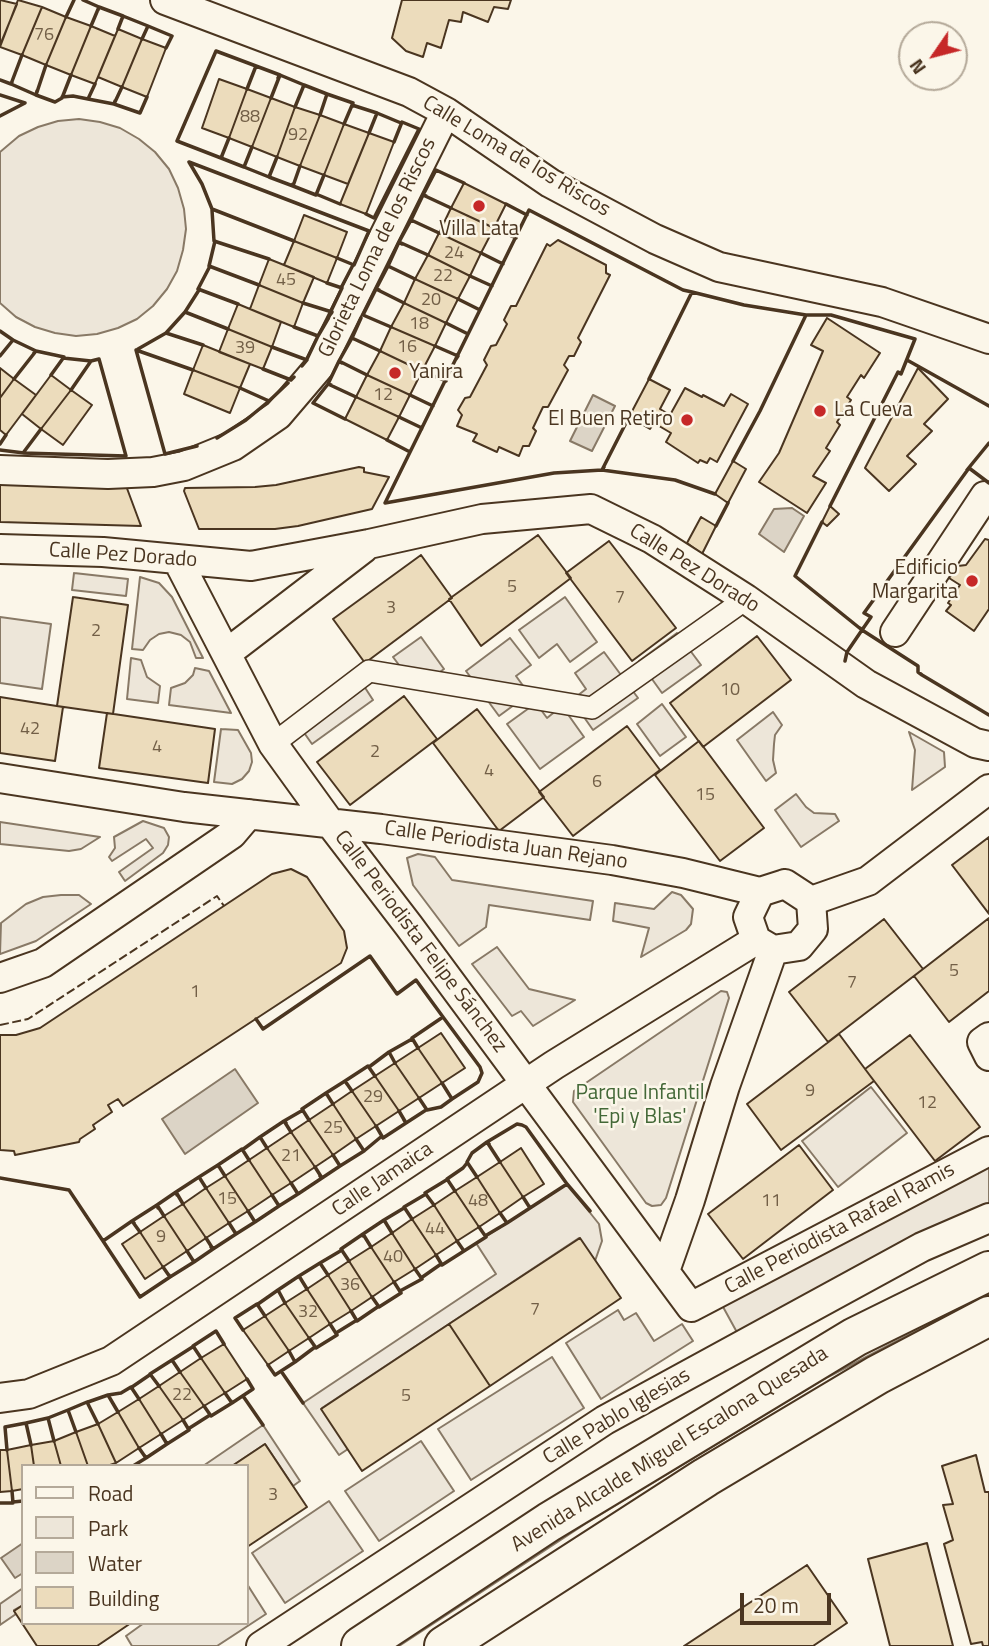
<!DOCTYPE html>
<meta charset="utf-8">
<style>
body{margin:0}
#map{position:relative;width:989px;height:1646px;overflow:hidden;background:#fbf6e9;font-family:"Titillium Web",sans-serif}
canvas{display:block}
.legend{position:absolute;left:21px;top:1464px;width:228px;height:161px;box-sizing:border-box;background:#fbf6e9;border:2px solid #b4a999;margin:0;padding:9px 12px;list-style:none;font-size:21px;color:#4a3520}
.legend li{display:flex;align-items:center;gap:14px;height:35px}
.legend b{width:35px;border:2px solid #b4a999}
.north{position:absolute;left:898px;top:21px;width:70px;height:70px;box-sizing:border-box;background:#fbf6e9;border:2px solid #b4a999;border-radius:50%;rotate:235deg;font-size:19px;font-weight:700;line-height:28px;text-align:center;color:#4a3520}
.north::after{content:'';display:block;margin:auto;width:24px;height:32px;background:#c62828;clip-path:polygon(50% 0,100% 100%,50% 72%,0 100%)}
.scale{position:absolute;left:740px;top:1593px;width:91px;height:32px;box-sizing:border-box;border:4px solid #4a3520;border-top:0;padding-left:9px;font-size:21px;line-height:24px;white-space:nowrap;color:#4a3520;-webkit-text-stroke:5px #fbf6e9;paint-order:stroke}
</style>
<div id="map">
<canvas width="989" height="1646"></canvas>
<ul class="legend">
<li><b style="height:9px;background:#fbf6e9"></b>Road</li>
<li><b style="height:19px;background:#ede6d9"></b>Park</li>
<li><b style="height:19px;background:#dcd4c6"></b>Water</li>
<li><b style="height:19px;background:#ecdcbc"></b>Building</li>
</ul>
<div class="north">N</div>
<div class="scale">20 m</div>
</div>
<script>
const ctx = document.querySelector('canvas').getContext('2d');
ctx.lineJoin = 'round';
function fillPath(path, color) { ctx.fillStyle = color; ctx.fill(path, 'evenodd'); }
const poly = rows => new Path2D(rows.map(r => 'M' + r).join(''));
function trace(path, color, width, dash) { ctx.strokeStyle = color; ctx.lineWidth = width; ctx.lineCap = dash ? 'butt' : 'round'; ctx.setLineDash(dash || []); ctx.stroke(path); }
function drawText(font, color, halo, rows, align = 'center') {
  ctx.font = font + ' "Titillium Web",sans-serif'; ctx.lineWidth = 5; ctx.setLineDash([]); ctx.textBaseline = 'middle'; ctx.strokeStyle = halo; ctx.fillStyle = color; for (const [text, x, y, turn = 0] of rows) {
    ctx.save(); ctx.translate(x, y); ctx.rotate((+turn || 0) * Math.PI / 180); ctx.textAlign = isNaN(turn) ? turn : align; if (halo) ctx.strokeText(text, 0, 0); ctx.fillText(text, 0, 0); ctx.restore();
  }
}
const green = poly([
 [79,119,100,122,120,128,139,139,155,152,169,169,178,188,184,209,186,229,183,250,177,271,167,289,153,306,137,319,118,328,97,334,76,336,55,333,35,327,16,317,0,303,0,152,19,136,38,127,58,121,79,119],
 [74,573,128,579,126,596,72,590,74,573],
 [140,577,159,583,172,597,203,658,196,658,190,642,181,635,169,632,159,634,150,640,143,650,132,649,140,577],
 [565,597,597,642,570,662,557,644,539,658,519,630,565,597],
 [0,617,51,624,42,689,0,683,0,617],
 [677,633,701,665,662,693,639,661,677,633],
 [421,637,444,669,417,689,393,657,421,637],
 [510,638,531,665,516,676,529,694,499,716,466,671,510,638],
 [604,652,638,698,593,730,572,700,586,689,575,673,604,652],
 [131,658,141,660,147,677,160,686,158,703,127,699,131,658],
 [195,668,209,671,231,713,169,705,171,688,185,683,193,675,195,668],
 [362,683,373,700,312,744,300,727,362,683],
 [536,703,547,718,562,706,584,737,540,769,507,724,536,703],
 [662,704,686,737,660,756,637,724,662,704],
 [773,712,782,725,775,735,774,744,773,760,776,773,766,781,737,740,773,712],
 [221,729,238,730,251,753,252,762,249,771,242,779,232,784,214,782,221,729],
 [909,732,944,752,945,767,912,790,915,750,909,732],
 [796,794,806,807,814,813,835,814,839,821,801,847,775,810,796,794],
 [143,821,164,828,169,837,168,845,163,853,125,881,119,872,153,848,146,839,112,861,109,857,115,848,114,837,143,821],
 [0,822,100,837,81,849,69,851,0,844,0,822],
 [418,854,435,857,452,880,593,901,590,920,489,905,486,927,459,946,413,885,407,858,418,854],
 [672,892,681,895,693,909,691,924,686,930,641,957,649,928,613,921,615,903,654,909,672,892],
 [61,895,79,895,91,904,36,941,0,954,1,923,26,904,43,897,61,895],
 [497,947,529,989,575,1000,533,1026,521,1011,512,1016,472,964,497,947],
 [721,991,727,992,729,998,666,1198,661,1205,652,1206,646,1203,573,1102,574,1091,721,991],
 [871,1087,907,1133,838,1187,802,1141,871,1087],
 [989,1165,989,1206,739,1336,722,1305,989,1165],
 [567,1184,599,1224,602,1241,595,1261,579,1238,322,1408,348,1449,339,1455,303,1403,496,1274,476,1243,567,1184],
 [989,1288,989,1296,916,1331,828,1377,585,1524,399,1646,387,1646,445,1608,831,1370,989,1288],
 [618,1310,624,1320,636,1313,654,1341,682,1324,693,1341,601,1399,566,1343,618,1310],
 [552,1357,584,1408,471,1480,438,1429,552,1357],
 [263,1425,300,1481,293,1486,265,1444,232,1466,203,1466,263,1425],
 [421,1441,454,1491,379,1541,345,1491,421,1441],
 [329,1501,363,1551,285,1603,252,1553,329,1501],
 [247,1584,266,1614,217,1646,132,1646,126,1636,144,1623,247,1623,247,1584],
 [23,1588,23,1605,14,1610,16,1614,0,1625,0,1604,23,1588]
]);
const water = poly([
 [593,395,615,406,592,451,570,441,593,395],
 [792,508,804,516,784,552,759,534,774,509,792,508],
 [235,1069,258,1103,185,1154,162,1119,235,1069],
 [23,1543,23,1573,15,1578,1,1558,23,1543]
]);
const building = poly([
 [0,0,17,4,0,45,0,0],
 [18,0,42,7,22,55,0,47,18,0],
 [402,0,511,0,508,9,494,7,488,22,463,12,461,22,449,20,441,48,427,43,423,57,406,51,392,38,402,0],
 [42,7,66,17,46,65,22,55,42,7],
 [66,17,91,26,71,75,46,65,66,17],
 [91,26,115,36,95,84,71,75,91,26],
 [118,29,142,39,122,87,98,77,118,29],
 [142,39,166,48,147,97,122,87,142,39],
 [219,79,247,89,229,138,202,128,219,79],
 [247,89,271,98,252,147,229,138,247,89],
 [271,98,295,107,277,157,252,147,271,98],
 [295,107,320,115,300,166,277,157,295,107],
 [320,115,344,124,324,175,300,166,320,115],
 [344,124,369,133,348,184,324,175,344,124],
 [369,133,394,142,366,214,340,204,369,133],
 [464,183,506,204,494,228,451,208,464,183],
 [451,208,494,228,481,253,439,233,451,208],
 [304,215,347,232,337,258,294,241,304,215],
 [439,233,481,253,470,276,428,255,439,233],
 [558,240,606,265,606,273,610,275,578,338,581,342,574,356,569,356,564,365,568,370,548,407,543,407,533,428,536,431,529,446,523,446,519,456,499,447,497,452,473,441,477,434,457,426,462,415,458,410,465,398,470,397,487,365,484,360,491,346,496,345,507,324,504,320,511,306,516,306,547,244,550,246,558,240],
 [294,241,337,258,327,283,284,265,294,241],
 [428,255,470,276,458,299,415,279,428,255],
 [269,259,314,277,303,303,259,285,269,259],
 [415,279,458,299,446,323,404,303,415,279],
 [259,285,303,303,294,327,250,309,259,285],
 [404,303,446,323,435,346,391,327,404,303],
 [238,304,281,322,272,347,228,329,238,304],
 [827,318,880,353,864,378,861,375,847,397,851,400,837,422,840,425,826,448,830,451,813,476,826,483,807,513,759,482,779,453,823,351,811,345,827,318],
 [391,327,435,346,422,371,380,351,391,327],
 [228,329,272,347,263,369,219,352,228,329],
 [203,345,250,364,240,388,193,370,203,345],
 [380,351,422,371,410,395,367,375,380,351],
 [0,368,14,379,0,398,0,368],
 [918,368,948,399,924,424,932,431,907,456,916,464,889,491,865,468,918,368],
 [193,370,240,388,230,413,184,394,193,370],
 [51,375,71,390,41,429,22,414,51,375],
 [367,375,410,395,399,417,356,397,367,375],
 [14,379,36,395,6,435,0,430,0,398,14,379],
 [649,379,670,390,660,409,670,415,685,388,702,397,703,395,724,406,731,394,748,404,717,462,710,458,707,463,700,460,698,463,666,442,671,433,654,423,650,429,629,417,649,379],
 [71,390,92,405,63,445,41,429,71,390],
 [356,397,399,417,387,440,345,419,356,397],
 [733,461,746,469,728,503,715,494,733,461],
 [359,467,364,468,364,472,389,477,372,509,298,526,275,529,199,529,184,491,185,488,255,487,276,485,359,467],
 [0,478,125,483,141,526,0,522,0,478],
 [830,506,839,514,827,526,822,522,830,506],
 [701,517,716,526,702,554,687,543,701,517],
 [538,535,571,578,481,646,449,599,538,535],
 [985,539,989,540,989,609,974,631,946,611,951,605,948,603,960,585,949,578,958,566,966,565,985,539],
 [609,541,676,628,632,661,566,573,609,541],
 [421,555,452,598,365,663,333,619,421,555],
 [73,597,128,605,113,714,57,706,73,597],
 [757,636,791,680,703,747,670,703,757,636],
 [404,696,437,739,350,805,317,762,404,696],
 [0,697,63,707,55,761,0,753,0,697],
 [477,709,544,797,499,831,433,743,477,709],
 [107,713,215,729,208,783,99,768,107,713],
 [627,726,660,770,573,836,539,792,627,726],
 [699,741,764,828,720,861,655,775,699,741],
 [989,837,989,914,952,865,989,837],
 [291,869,307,877,344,931,347,948,341,963,123,1106,118,1099,108,1105,112,1112,93,1125,95,1129,80,1139,79,1142,15,1155,14,1151,0,1150,0,1035,16,1035,40,1028,272,874,291,869],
 [989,918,989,991,949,1022,914,976,989,918],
 [884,919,923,969,828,1042,789,992,884,919],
 [441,1033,465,1068,442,1083,418,1048,441,1033],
 [839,1034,874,1081,781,1150,747,1104,839,1034],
 [910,1035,980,1127,935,1161,865,1069,910,1035],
 [418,1048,442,1083,419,1098,395,1063,418,1048],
 [395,1063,419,1098,399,1111,375,1076,395,1063],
 [375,1076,399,1111,376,1126,352,1091,375,1076],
 [352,1091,376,1126,356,1139,333,1104,352,1091],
 [333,1104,356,1139,333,1155,309,1120,333,1104],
 [309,1120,333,1155,315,1167,291,1132,309,1120],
 [291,1132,315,1167,291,1183,267,1148,291,1132],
 [799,1145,833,1190,743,1259,708,1214,799,1145],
 [267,1148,291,1183,272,1195,249,1160,267,1148],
 [521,1148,544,1184,523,1197,500,1162,521,1148],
 [249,1160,272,1195,248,1211,225,1176,249,1160],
 [500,1162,523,1197,500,1213,477,1177,500,1162],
 [225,1176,248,1211,229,1223,206,1188,225,1176],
 [477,1177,500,1213,479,1227,455,1191,477,1177],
 [206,1188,229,1223,206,1238,183,1204,206,1188],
 [455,1191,479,1227,457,1241,434,1205,455,1191],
 [183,1204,206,1238,187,1251,164,1216,183,1204],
 [434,1205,457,1241,436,1255,412,1219,434,1205],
 [164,1216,187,1251,163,1267,140,1232,164,1216],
 [412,1219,436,1255,415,1269,392,1233,412,1219],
 [140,1232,163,1267,145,1279,122,1244,140,1232],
 [392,1233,415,1269,394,1282,371,1247,392,1233],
 [580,1238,621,1298,490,1386,449,1324,580,1238],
 [371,1247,394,1282,372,1297,349,1261,371,1247],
 [349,1261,372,1297,351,1311,328,1275,349,1261],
 [328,1275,351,1311,330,1324,307,1289,328,1275],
 [307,1289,330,1324,309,1338,285,1303,307,1289],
 [285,1303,309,1338,289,1351,265,1316,285,1303],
 [265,1316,289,1351,268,1365,243,1330,265,1316],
 [449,1324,490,1386,362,1471,321,1409,449,1324],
 [224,1344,247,1379,225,1393,201,1358,224,1344],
 [201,1358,225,1393,204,1406,180,1372,201,1358],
 [180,1372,204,1406,183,1420,159,1386,180,1372],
 [159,1386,183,1420,161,1434,139,1399,159,1386],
 [139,1399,161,1434,139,1448,118,1412,139,1399],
 [118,1412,139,1448,116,1463,98,1424,118,1412],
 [98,1424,116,1463,107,1466,88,1466,76,1432,98,1424],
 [76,1432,88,1466,61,1466,54,1441,76,1432],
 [54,1441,61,1466,34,1466,31,1445,54,1441],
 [265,1444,307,1507,247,1547,247,1466,232,1466,265,1444],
 [31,1445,34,1466,23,1466,23,1489,12,1491,7,1450,31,1445],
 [0,1450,7,1450,12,1491,0,1492,0,1450],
 [976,1455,985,1492,989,1492,989,1646,983,1646,982,1642,971,1644,944,1544,953,1540,943,1505,953,1504,942,1466,976,1455],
 [927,1543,953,1646,890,1646,868,1559,927,1543],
 [807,1565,847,1623,813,1646,684,1646,807,1565],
 [23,1605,23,1623,131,1623,97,1646,37,1646,14,1611,23,1605]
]);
const pedestrian = poly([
 [273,744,369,671,592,708,746,599]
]);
const minor = poly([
 [165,0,409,92,446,112,550,183,655,239,719,267,882,302,989,339],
 [0,470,108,474,153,472,184,466,233,446,278,415,319,367,446,112],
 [0,549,103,552,251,566,369,544,482,519,591,509,652,539,746,599,866,684,975,743,989,746],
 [177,559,273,744,330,823,409,926,691,1307,989,1151],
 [895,632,985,496,989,499],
 [227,653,364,548],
 [0,778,184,807,381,829,612,860,683,873,760,892],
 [785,884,811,901,813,929,799,946,773,950,756,940,748,917,760,892,785,884],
 [811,901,868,881,989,789],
 [0,978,43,963,232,834,249,814],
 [989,1037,982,1042,989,1056],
 [665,1271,690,1200,725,1086,773,950],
 [0,1398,29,1394,111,1361,554,1065,756,940],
 [261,1646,605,1420,922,1247,989,1218]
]);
const primary = poly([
 [361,1646,549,1522,855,1337,989,1271],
 [444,1646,706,1477,877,1375,989,1316]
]);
const fence = poly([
 [0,1025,28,1019,217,896,224,906]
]);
const wall = poly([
 [83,0,99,7,98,10],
 [66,17,74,0],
 [122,19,123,16,148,26,147,28],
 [91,26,99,7,123,16,118,29],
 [142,39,148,26,172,36,166,48],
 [22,55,11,84,36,95,46,65],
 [256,66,280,75,271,98],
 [278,78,280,75,304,85,295,107],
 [0,80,11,84,12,82],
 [122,87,114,104,140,113,147,97],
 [303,87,304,85,327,94,326,97],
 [37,91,36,95,55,102,62,98,71,75],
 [0,95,25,103,0,116],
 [62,97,73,96,88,99,95,84],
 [89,97,88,99,114,104,115,101],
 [352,105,377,113,369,133],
 [377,113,401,123],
 [320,115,327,94,353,103,344,124],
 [229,138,221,158,177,141,216,51,256,66,247,89],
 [252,147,244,167,269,177,277,157],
 [222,156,221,158,244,167],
 [270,175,269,177,293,186,300,166],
 [293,184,293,186,316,195,324,175],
 [316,194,340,204],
 [426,196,423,195,436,170,464,183],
 [506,204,527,215],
 [212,210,214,241,269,259],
 [366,214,374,218,419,129,402,122,394,142],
 [494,228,516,238],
 [439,233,411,220,423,195,451,208],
 [215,241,209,266,259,285],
 [294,241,212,209,202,184,189,162,369,231,354,265,337,258],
 [402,244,399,242,411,220],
 [481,253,503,264],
 [210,266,198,289,238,304],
 [470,276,492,286],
 [415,279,388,266,399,242,428,255],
 [327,283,342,288,331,311],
 [341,288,353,265],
 [199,290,185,312,228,329],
 [379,290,376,289,388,266,390,267],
 [692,292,744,305,806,315,805,317],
 [458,299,480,310],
 [303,303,332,312,318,336,317,336],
 [185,312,166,333,203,345],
 [446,323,468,334,469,332],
 [294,327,318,336,307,359],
 [391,327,363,315,376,289,404,303],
 [0,331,13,340,12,341],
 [354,339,352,338,361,318],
 [435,346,458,356,456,359],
 [272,347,307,360,302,366],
 [138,349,166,333],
 [0,356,13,340,36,351,34,353],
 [63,358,91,361],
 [907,360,989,406],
 [263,369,291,380,294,377],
 [193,370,136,350,165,454,197,446],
 [422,371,446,381],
 [367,375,339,361,352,338,380,351],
 [14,379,36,351,64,357,51,375],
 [331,385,328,384,339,361,342,363],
 [410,395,433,406],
 [267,400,269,401,288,383],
 [399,417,422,428,421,430],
 [629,417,602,470,554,473,385,503,529,210,683,290,692,292,649,379],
 [345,419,313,403,328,384,356,397],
 [41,429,23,453,126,456,99,359,91,361,71,390],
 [217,438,246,420,269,401,240,388],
 [387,440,410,452],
 [0,444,6,435],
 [0,450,24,453],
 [733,461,760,411,806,315,831,315,915,339,901,374,898,372,830,506],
 [604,467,602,470,675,480,715,494],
 [967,470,989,443],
 [989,483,969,468,864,613,871,617,862,630,918,666,918,672,922,675,989,715],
 [822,522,795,576,862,630,864,627],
 [716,526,728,503],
 [845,661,847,652,862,630,860,628],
 [256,1019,263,1029,370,956,397,994,416,980,443,1017],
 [418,1048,412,1038,443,1017,480,1067,482,1073,478,1082,452,1099,442,1083],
 [395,1063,389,1052,412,1039],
 [369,1067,389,1052,390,1054],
 [352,1091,345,1081,368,1066,375,1076],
 [327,1095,326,1093,345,1081,347,1084],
 [419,1098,427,1110,441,1107,452,1099,451,1098],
 [309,1120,302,1109,326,1093,333,1104],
 [404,1120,406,1123,426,1110],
 [286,1123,284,1121,303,1110],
 [376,1126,383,1138,406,1123,399,1111],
 [267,1148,260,1137,284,1121,291,1132],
 [362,1148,364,1151,382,1136],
 [242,1150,260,1137,261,1139],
 [333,1155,340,1166,364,1151,356,1139],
 [500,1162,487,1142,517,1124,522,1125,526,1127,567,1184,530,1208,523,1197],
 [225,1176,218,1165,242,1149,249,1160],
 [320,1176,322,1178,340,1166],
 [477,1177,467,1162,472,1153,487,1142,489,1144],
 [0,1178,69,1190,103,1241],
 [201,1180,199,1177,218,1165,219,1167],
 [291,1183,298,1194,322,1178,315,1167],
 [567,1184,590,1211],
 [455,1191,447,1179,463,1168,467,1163],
 [183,1204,176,1192,199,1177,206,1188],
 [278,1204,279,1206,298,1194,296,1191],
 [434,1205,425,1193,448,1179],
 [158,1208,157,1205,176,1192,177,1195],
 [248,1211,255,1222,279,1206,272,1195],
 [500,1213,507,1223,530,1208,529,1206],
 [412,1219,404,1207,426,1194],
 [134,1223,132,1221,157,1205,164,1216],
 [386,1223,384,1220,404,1208],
 [140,1232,132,1221,103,1241,140,1297,170,1277,163,1267],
 [235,1232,236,1234,255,1222,253,1219],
 [363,1236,363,1234,384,1220,392,1233],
 [485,1236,507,1223,506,1222],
 [206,1238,213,1249,236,1234,229,1223],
 [457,1241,464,1251,486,1237,479,1227],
 [436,1255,442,1265,464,1251,463,1250],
 [193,1260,194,1262,213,1249,211,1247],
 [349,1261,341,1249,363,1234,371,1247],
 [169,1275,170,1277,194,1262,187,1251],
 [328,1275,320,1263,342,1250],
 [300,1278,299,1276,320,1263],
 [421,1278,441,1264],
 [400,1291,422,1279,415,1269],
 [372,1297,379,1307,401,1293,394,1282],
 [285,1303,278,1290,299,1276,307,1289],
 [258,1304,278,1290,279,1292],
 [351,1311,357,1321,379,1306],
 [243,1330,235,1318,257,1304,265,1316],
 [336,1333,357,1320],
 [309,1338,316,1348,337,1335,330,1324],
 [289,1351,295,1362,315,1347],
 [201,1358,193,1346,216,1331,224,1344],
 [268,1365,275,1375,295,1362,294,1360],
 [281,1371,303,1403],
 [180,1372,172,1360,194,1346],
 [159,1386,150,1374,172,1360],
 [132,1387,151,1374],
 [243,1396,263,1425],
 [109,1397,108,1395,121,1393,131,1387,139,1399],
 [231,1401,232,1403,253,1389,247,1379],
 [88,1402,108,1395,118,1412],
 [204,1406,211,1416,232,1403,225,1393],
 [48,1418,68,1410,69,1413],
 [188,1429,210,1415],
 [76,1432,68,1410,87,1402,98,1424],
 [161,1434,167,1444,189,1430,183,1420],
 [31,1445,26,1423,48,1418,54,1441],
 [139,1448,146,1458,167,1444],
 [7,1450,5,1427,26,1423],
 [133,1466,146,1458,144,1455],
 [13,1502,23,1501],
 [0,1503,13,1503,12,1491]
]);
const markers = [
 [479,206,7,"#c62828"],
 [395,373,7,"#c62828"],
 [820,411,7,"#c62828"],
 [687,420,7,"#c62828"],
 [972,581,7,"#c62828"]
];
const numberNames = [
 ["76",44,36],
 ["88",250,118],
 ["92",298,136],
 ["24",454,254],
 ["22",443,277],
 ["45",286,281],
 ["20",431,301],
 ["18",419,325],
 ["16",407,348],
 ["39",245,349],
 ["12",383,396],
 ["5",512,588],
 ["7",620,599],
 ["3",391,609],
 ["2",96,632],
 ["10",730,691],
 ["42",30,730],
 ["4",157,748],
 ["2",375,753],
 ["4",489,772],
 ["6",597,783],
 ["15",705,796],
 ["5",954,972],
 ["7",852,984],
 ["1",195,993],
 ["9",810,1092],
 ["29",373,1098],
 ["12",927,1104],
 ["25",333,1129],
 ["21",291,1157],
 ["15",227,1200],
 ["48",478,1202],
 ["11",771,1202],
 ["44",435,1230],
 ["9",161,1238],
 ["40",393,1258],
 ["36",350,1286],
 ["7",535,1311],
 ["32",308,1313],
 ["22",182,1396],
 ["5",406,1397],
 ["3",273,1496]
];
const streetNames = [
 ["Calle Loma de los Riscos",516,157,31],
 ["Glorieta Loma de los Riscos",378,248,-64],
 ["Calle Pez Dorado",123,556,4],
 ["Calle Pez Dorado",694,569,32],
 ["Calle Periodista Juan Rejano",506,846,8],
 ["Calle Periodista Felipe Sánchez",420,942,53],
 ["Calle Jamaica",383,1180,-34],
 ["Calle Periodista Rafael Ramis",840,1229,-28],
 ["Calle Pablo Iglesias",617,1417,-31],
 ["Avenida Alcalde Miguel Escalona Quesada",670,1450,-32]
];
const poiNames = [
 ["Villa Lata",479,230,"center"],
 ["Yanira",409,373],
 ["La Cueva",834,411],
 ["El Buen Retiro",673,420,"right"],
 ["Edificio",958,569,"right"],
 ["Margarita",958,593,"right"]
];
const parkNames = [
 ["Parque Infantil",640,1094],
 ["'Epi y Blas'",640,1118]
];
fillPath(green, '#ede6d9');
trace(green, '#887966', 2);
fillPath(water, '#dcd4c6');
trace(water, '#887966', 2);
fillPath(building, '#ecdcbc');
trace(building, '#4a3520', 2);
trace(pedestrian, '#4a3520', 24);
trace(minor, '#4a3520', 32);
trace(primary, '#4a3520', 42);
trace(pedestrian, '#fbf6e9', 21);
trace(minor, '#fbf6e9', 28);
trace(primary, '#fbf6e9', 38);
trace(fence, '#4a3520', 2, [9, 3.5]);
trace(wall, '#4a3520', 3.5);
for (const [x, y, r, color] of markers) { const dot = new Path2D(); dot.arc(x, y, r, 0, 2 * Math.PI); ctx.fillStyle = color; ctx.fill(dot); trace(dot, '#fbf6e9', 2.5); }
drawText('18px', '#725f47', null, numberNames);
drawText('21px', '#4a3520', '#fbf6e9', streetNames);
drawText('21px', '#4a3520', '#fbf6e9', poiNames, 'left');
drawText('21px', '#436837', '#fbf6e9', parkNames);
</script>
